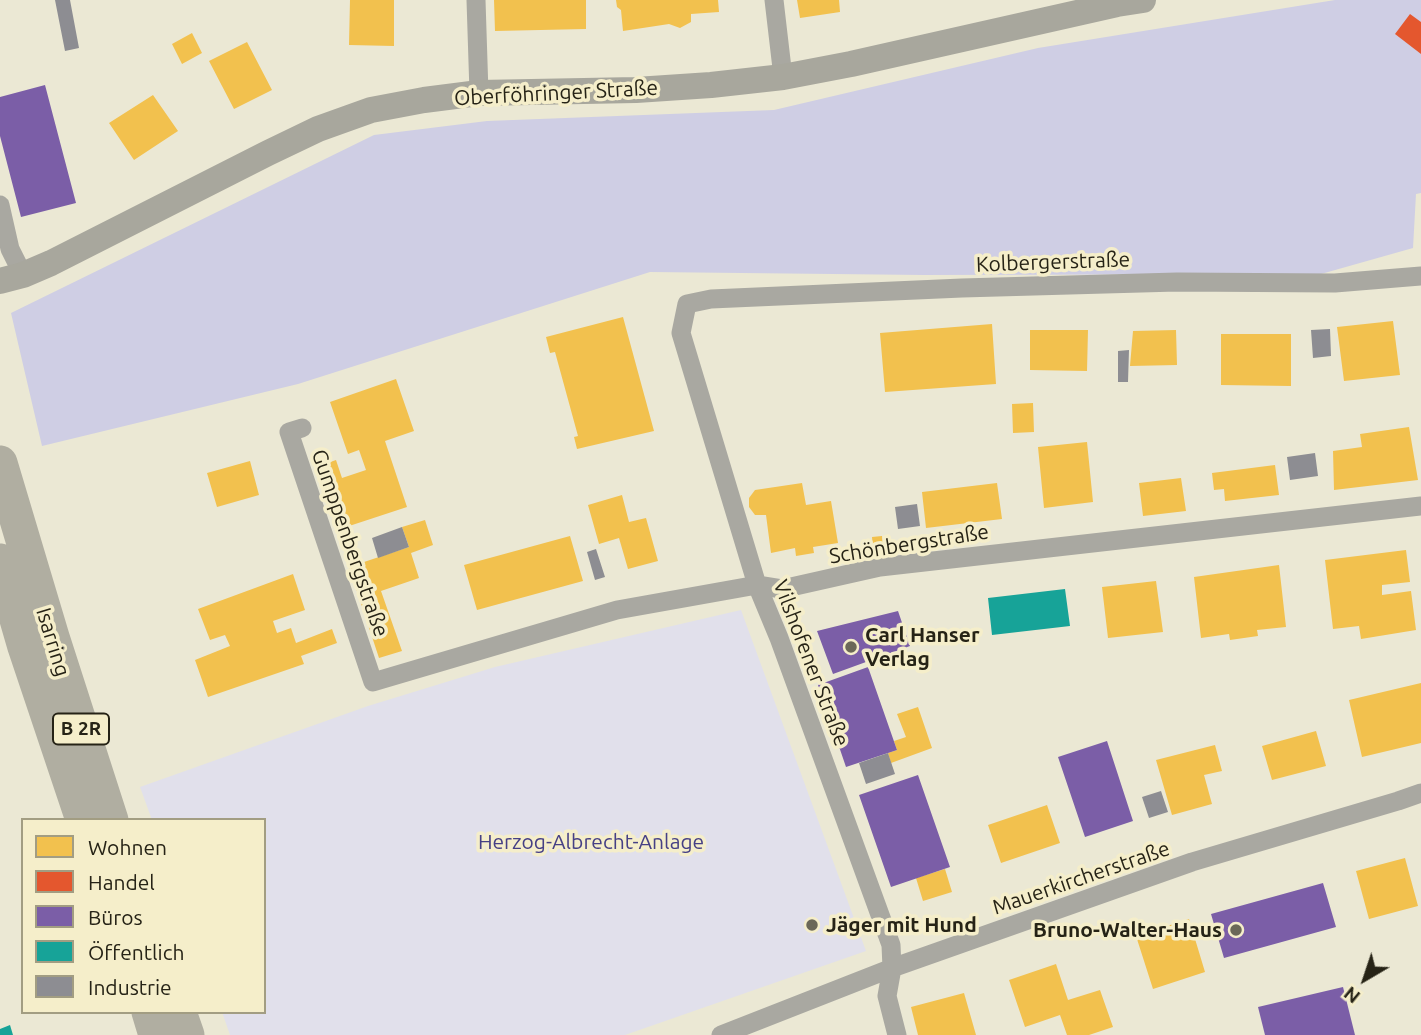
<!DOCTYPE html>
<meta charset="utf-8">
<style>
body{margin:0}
#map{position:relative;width:1421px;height:1035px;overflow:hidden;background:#ebe8d4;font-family:Ubuntu,sans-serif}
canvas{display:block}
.legend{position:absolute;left:21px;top:818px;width:245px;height:196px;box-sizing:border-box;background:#f5eeca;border:2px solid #a29d82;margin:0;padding:9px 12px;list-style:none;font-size:21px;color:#262316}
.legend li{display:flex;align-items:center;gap:14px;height:35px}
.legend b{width:35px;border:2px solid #a29d82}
.north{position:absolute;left:1330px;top:944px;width:70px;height:70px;-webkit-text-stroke:5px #f5eeca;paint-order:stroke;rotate:219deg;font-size:19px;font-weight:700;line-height:28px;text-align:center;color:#262316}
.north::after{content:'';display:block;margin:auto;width:24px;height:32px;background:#262316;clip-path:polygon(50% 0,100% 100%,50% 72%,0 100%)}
</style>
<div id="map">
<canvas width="1421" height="1035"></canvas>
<ul class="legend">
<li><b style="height:19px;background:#f2c14e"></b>Wohnen</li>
<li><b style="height:19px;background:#e4572e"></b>Handel</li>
<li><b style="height:19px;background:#7b5ea7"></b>Büros</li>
<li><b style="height:19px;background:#17a398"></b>Öffentlich</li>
<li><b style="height:19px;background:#8d8d92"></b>Industrie</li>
</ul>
<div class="north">N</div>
</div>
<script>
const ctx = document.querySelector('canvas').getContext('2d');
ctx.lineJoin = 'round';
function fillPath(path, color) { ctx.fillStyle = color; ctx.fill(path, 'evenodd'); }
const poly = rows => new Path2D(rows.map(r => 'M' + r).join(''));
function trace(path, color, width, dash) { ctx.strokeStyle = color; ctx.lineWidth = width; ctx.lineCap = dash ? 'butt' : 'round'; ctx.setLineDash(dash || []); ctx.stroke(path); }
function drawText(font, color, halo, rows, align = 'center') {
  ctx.font = font + ' Ubuntu,sans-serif'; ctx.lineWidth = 7; ctx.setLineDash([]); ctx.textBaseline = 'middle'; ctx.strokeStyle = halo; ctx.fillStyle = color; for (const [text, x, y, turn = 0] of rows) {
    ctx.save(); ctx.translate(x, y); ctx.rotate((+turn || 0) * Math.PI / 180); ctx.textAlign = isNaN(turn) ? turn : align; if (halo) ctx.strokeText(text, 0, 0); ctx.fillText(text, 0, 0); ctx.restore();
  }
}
const green = poly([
 [741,610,866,951,625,1035,230,1035,222,1012,264,1012,264,820,152,820,140,787,368,706,495,667]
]);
const forest = poly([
 [1335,0,1421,0,1421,193,1416,194,1413,248,1321,274,924,275,650,272,298,384,42,446,11,313,374,135,487,121,774,110,1038,48]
]);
const homes = poly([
 [350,0,394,0,394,46,349,45],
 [494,0,586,0,586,29,495,31],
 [616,0,718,0,719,12,691,14,691,22,680,28,669,24,623,31,621,10,617,7],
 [797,0,839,0,840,12,800,18],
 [192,33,202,53,182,64,172,44],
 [247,42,272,90,234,109,209,61],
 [153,95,178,131,134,160,109,123],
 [623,317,654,431,577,449,574,437,578,436,555,352,550,353,546,337],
 [1393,321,1400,375,1344,381,1337,327],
 [992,324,996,384,885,392,880,333],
 [1030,330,1088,330,1087,371,1030,370],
 [1176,330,1177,365,1130,366,1133,331],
 [1221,334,1291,334,1291,386,1221,385],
 [396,379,414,431,385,441,407,507,337,530,316,467,336,460,342,478,366,470,359,450,348,454,330,402],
 [1033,403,1034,432,1013,433,1012,404],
 [1409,427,1418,480,1334,490,1333,451,1362,447,1360,434],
 [1087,442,1093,502,1044,508,1038,447],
 [250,461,259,495,217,507,207,473],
 [1275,465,1279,495,1225,501,1224,489,1214,490,1212,473],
 [1181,478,1186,511,1143,516,1139,483],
 [802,483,806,505,831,501,838,543,813,547,814,553,796,556,795,548,771,553,766,515,755,515,749,507,749,498,755,490],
 [997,483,1002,519,926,528,922,492],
 [622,495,629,522,646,518,658,561,628,569,619,538,599,544,588,505],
 [425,520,433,545,411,553,419,578,381,591,402,651,379,658,349,567,409,547,402,527],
 [570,536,583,581,477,610,464,565],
 [882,536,883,547,873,548,872,537],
 [1406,550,1410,582,1382,585,1382,595,1411,591,1416,630,1361,639,1359,626,1333,629,1325,560],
 [1279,565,1286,627,1257,630,1258,636,1230,640,1229,634,1201,638,1194,577],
 [293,574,305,610,273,621,277,633,291,628,296,643,332,629,337,643,301,656,304,664,208,697,195,660,230,646,225,635,210,640,198,609],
 [1156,581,1163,632,1108,638,1102,587],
 [1421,683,1421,743,1362,757,1349,700],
 [918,707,932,748,891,763,888,753,897,750,894,741,906,737,897,714],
 [1316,731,1326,766,1272,780,1262,746],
 [1215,745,1222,771,1204,775,1212,804,1172,815,1156,760],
 [1047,805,1060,843,1001,863,988,825],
 [1405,858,1418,906,1369,919,1356,871],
 [945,869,952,892,923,901,916,878],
 [1189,919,1205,972,1153,989,1136,936],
 [1056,964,1068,1000,1100,990,1113,1027,1089,1035,1067,1035,1060,1015,1025,1027,1009,980],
 [964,993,976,1035,918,1035,911,1007]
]);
const shops = poly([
 [1410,14,1421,22,1421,54,1395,34]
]);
const offices = poly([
 [45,85,76,203,21,217,0,136,0,97],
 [898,611,910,646,833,674,817,631],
 [868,667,897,750,846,767,818,685],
 [1107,741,1133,821,1085,837,1058,757],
 [918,775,950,867,891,887,859,795],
 [1323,883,1336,927,1224,958,1211,914],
 [1343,987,1355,1035,1265,1035,1258,1007]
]);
const public = poly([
 [1065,589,1070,626,992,635,988,598],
 [10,1025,13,1035,0,1035,0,1029]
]);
const industry = poly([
 [55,0,70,0,79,48,65,51],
 [1330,329,1331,356,1313,358,1311,330],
 [1129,350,1128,382,1118,382,1118,351],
 [1315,453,1318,476,1290,480,1287,457],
 [917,504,920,526,898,529,895,507],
 [402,527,409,547,378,558,372,538],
 [596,549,605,577,595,580,587,552],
 [888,753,895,774,866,784,859,763],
 [1161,791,1168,812,1149,818,1142,797]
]);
const street = poly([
 [476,0,479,93],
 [774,0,783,77],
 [0,205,10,249,23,275],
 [302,428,289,432,373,682,617,610,757,585,782,589,880,567,1421,506],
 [721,1035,892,968,1192,862,1398,801,1421,793],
 [897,1035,887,996,892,968,891,945,779,638,757,585,681,333,687,304,711,299,962,288,1177,282,1335,283,1421,276]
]);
const secondary = poly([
 [0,281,23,275,51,263,268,153,318,129,371,110,424,100,479,93,636,90,711,85,783,77,851,64,1117,4,1143,0]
]);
const highway = poly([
 [0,463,52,637,111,820],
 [0,561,25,647,83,820],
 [149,1012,156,1035],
 [179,1012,187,1035]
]);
const markers = [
 [851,647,7,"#6b6858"],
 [812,925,7,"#6b6858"],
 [1236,930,7,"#6b6858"]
];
const shields = [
 [81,729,56]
];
const shieldNames = [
 ["B 2R",81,729]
];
const streetNames = [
 ["Oberföhringer Straße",556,93,-3],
 ["Kolbergerstraße",1053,262,-2],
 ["Gumppenbergstraße",350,543,71],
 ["Schönbergstraße",909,544,-9],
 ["Isarring",53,642,73],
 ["Vilshofener Straße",811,663,69],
 ["Mauerkircherstraße",1081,878,-19]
];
const poiNames = [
 ["Carl Hanser",865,635],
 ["Verlag",865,659],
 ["Jäger mit Hund",826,925],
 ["Bruno-Walter-Haus",1222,930,"right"]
];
const parkNames = [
 ["Herzog-Albrecht-Anlage",591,842]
];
fillPath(green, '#e1e0eb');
fillPath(forest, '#cfcee4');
fillPath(homes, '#f2c14e');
fillPath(shops, '#e4572e');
fillPath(offices, '#7b5ea7');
fillPath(public, '#17a398');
fillPath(industry, '#8d8d92');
trace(street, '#a9a8a1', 19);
trace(secondary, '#a8a79d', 26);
trace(highway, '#b0aea1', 35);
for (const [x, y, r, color] of markers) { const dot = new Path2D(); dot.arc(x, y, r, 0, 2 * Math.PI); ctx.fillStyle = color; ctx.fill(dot); trace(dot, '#f5eeca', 2.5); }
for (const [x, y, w] of shields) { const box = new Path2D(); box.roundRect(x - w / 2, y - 15.5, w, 31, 5); ctx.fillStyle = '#f5eeca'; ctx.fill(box); trace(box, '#262316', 2); }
drawText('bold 19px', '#262316', null, shieldNames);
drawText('21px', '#262316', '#f5eeca', streetNames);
drawText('bold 21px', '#262316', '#f5eeca', poiNames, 'left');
drawText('21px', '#464085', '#f5eeca', parkNames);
</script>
